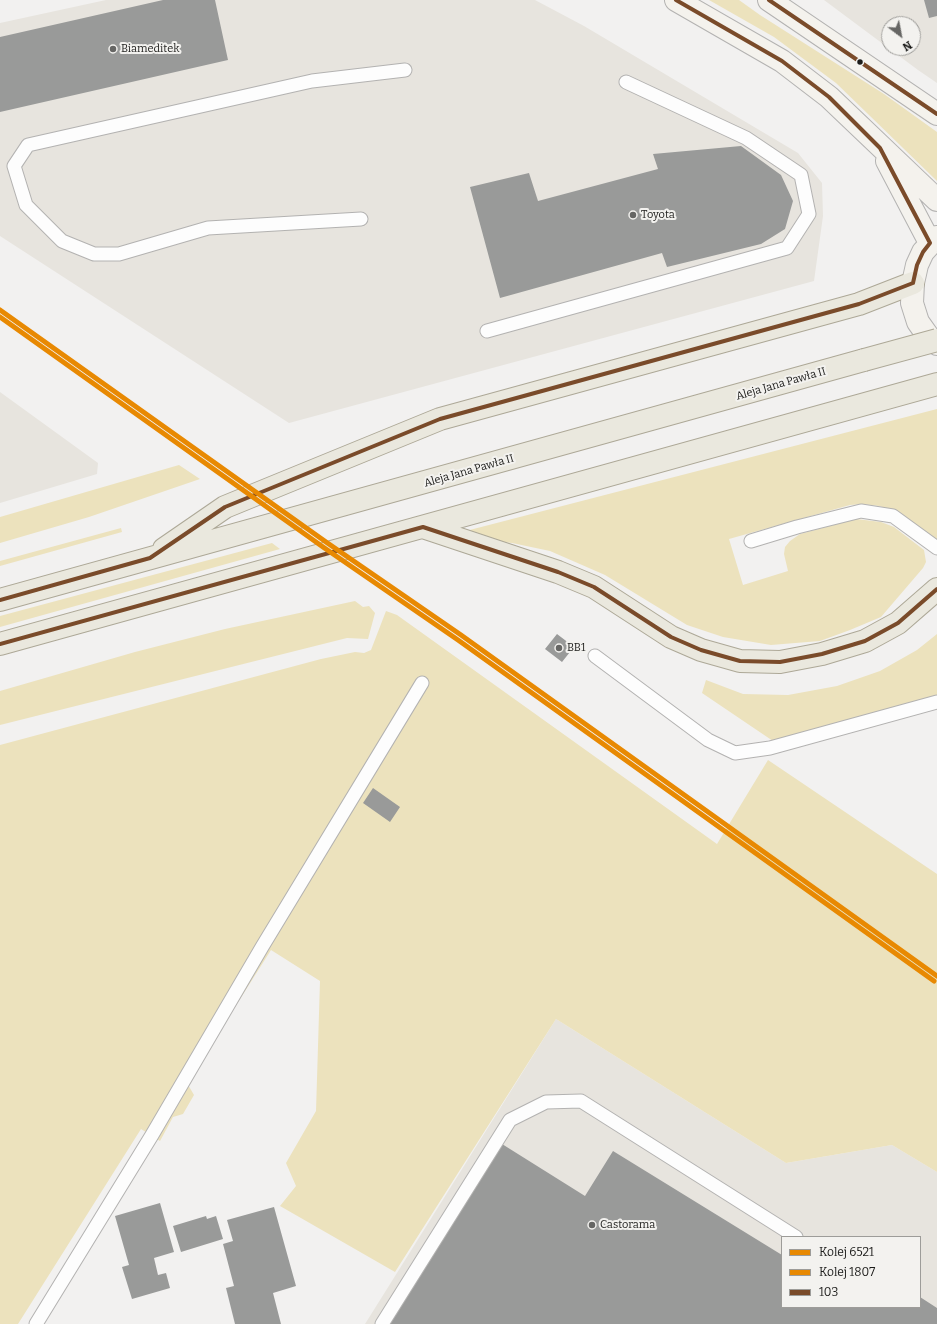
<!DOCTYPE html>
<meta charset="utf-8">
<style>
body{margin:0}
#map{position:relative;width:937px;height:1324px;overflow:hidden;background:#f2f1f0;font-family:Bitter,serif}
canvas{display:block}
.legend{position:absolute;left:781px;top:1236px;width:140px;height:72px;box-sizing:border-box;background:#f3f2ef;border:1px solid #9d9c99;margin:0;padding:5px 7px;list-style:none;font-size:12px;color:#1b1b19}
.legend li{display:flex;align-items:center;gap:8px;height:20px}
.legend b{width:20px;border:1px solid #9d9c99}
.north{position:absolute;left:881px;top:16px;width:40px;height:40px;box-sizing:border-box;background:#f3f2ef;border:1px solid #9d9c99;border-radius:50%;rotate:148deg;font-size:11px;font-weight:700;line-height:16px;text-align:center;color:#1b1b19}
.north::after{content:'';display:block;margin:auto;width:14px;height:18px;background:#666664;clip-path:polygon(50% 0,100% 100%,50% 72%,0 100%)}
</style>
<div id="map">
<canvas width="937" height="1324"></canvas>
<ul class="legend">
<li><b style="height:5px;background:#e88902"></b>Kolej 6521</li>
<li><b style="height:5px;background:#e88902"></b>Kolej 1807</li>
<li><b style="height:5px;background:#7a4b2a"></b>103</li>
</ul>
<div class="north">N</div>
</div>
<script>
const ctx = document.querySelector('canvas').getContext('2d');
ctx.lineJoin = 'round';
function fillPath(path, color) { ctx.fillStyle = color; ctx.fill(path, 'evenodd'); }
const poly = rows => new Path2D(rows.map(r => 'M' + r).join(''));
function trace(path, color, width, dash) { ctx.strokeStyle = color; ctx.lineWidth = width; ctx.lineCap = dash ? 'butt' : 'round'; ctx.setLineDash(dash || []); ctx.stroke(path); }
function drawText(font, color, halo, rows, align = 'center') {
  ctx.font = font + ' Bitter,serif'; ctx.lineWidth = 4; ctx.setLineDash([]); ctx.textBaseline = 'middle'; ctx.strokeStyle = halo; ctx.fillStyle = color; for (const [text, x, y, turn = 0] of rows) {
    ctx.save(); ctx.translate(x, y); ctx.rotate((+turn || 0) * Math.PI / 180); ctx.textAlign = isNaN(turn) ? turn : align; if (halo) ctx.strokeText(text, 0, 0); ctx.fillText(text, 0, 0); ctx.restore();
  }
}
const built = poly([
 [106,0,535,0,584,26,798,153,822,183,823,216,814,281,289,423,0,236,0,23],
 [824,0,937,0,937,83,918,70],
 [889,24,913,24,913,48,889,48],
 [0,392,98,463,97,474,0,503],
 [556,1019,786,1163,892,1145,937,1172,937,1324,365,1324],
 [782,1237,920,1237,920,1307,782,1307]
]);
const green = poly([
 [709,0,739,0,760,15,884,94,937,132,937,181,836,83,774,37],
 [937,409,937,540,896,511,879,506,863,504,850,505,729,539,743,585,788,571,784,554,785,547,790,541,800,534,856,519,881,522,894,527,924,550,926,562,923,568,881,617,850,630,820,641,771,645,723,637,687,625,605,575,550,551,512,543,478,539,458,533],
 [179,465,200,479,89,517,0,543,0,517],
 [121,528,122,532,0,566,0,561],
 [272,543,280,549,0,627,0,616],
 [355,601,363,607,369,606,375,613,368,639,347,638,0,725,0,691,135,652,225,629],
 [386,611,397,615,717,844,768,760,937,874,937,1172,892,1145,786,1163,556,1019,395,1272,280,1206,296,1186,286,1163,316,1111,320,981,271,950,187,1083,194,1095,183,1114,173,1117,160,1141,141,1129,18,1324,0,1324,0,745,321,659,355,652,364,653,371,650],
 [937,634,937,696,773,741,702,693,706,680,743,694,788,695,837,686,880,671,917,650]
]);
const building = poly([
 [163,0,215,0,228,60,0,112,0,37],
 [924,0,937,0,937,16,929,18],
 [741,146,781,175,793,201,785,229,761,244,667,267,662,253,500,298,470,187,529,173,538,201,658,169,653,154],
 [557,634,574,647,562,662,545,649],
 [373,788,400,807,390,822,363,803],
 [502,1144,585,1196,613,1151,782,1255,782,1307,920,1307,920,1297,937,1308,937,1324,389,1324],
 [160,1203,174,1252,154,1258,158,1275,166,1273,170,1288,132,1299,122,1267,129,1265,115,1216],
 [274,1207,296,1286,273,1293,281,1324,235,1324,226,1288,234,1286,223,1244,233,1241,227,1220],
 [206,1216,207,1219,216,1216,223,1239,181,1252,173,1226]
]);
const lane = poly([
 [361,219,208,228,119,254,94,254,62,241,26,205,14,166,28,145,312,81,405,70],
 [487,331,787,248,809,214,801,175,746,138,626,82],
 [751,541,797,527,861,511,893,516,937,548],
 [595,656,708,740,735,753,770,748,937,702],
 [36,1324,152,1135,262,947,422,683],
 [382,1324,510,1120,546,1102,581,1101,796,1237]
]);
const secondary = poly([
 [676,0,782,61,829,97,937,200],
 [769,0,937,114],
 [887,161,930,243],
 [937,237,923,252,917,265,913,283,912,303,918,322,930,339,937,344]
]);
const primary = poly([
 [423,527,558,572,594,587,671,637,701,650,740,661,780,662,822,654,865,641,898,623,937,589],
 [164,549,225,507,440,419,859,304,913,283],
 [0,600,864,360],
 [0,644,937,384]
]);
const primaryBridge = poly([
 [864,360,937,340]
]);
const bus1 = poly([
 [769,0,937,114],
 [0,600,150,558,225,507,440,419,859,304,913,283,917,265,923,252,930,243,880,148,829,97,782,61,676,0],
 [0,644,423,527,558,572,594,587,671,637,701,650,740,661,780,662,822,654,865,641,898,623,937,589]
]);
const rail1 = poly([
 [0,310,326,542,461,635,937,976]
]);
const rail2 = poly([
 [0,317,323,547,458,640,934,981]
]);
const markers = [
 [113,49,4,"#666664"],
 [860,62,3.5,"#1b1b19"],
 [633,215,4,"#666664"],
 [559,648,4,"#666664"],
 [592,1225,4,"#666664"]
];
const poiNames = [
 ["Biameditek",121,49],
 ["Toyota",641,215],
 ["BB1",567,648],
 ["Castorama",600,1225]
];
const streetNames = [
 ["Aleja Jana Pawła II",781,384,-16],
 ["Aleja Jana Pawła II",469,471,-16]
];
fillPath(built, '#e7e4de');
fillPath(green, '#ece2bd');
fillPath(building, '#999a99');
trace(lane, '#b3b2b1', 15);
trace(secondary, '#b3b2b1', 24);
trace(primary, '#ada897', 24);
trace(lane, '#fdfdfd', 13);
trace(secondary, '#f4f2ed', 22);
trace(primary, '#eae8de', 22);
trace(primaryBridge, '#ada897', 24, []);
trace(primaryBridge, '#eae8de', 22);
trace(bus1, '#7a4b2a', 4);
trace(rail1, '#e88902', 5);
trace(rail2, '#e88902', 5);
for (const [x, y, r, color] of markers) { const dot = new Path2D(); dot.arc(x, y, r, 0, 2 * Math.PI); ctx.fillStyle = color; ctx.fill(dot); trace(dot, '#f3f2ef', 1.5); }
drawText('11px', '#1b1b19', '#f3f2ef', poiNames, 'left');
drawText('11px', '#1b1b19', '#f3f2ef', streetNames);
</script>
